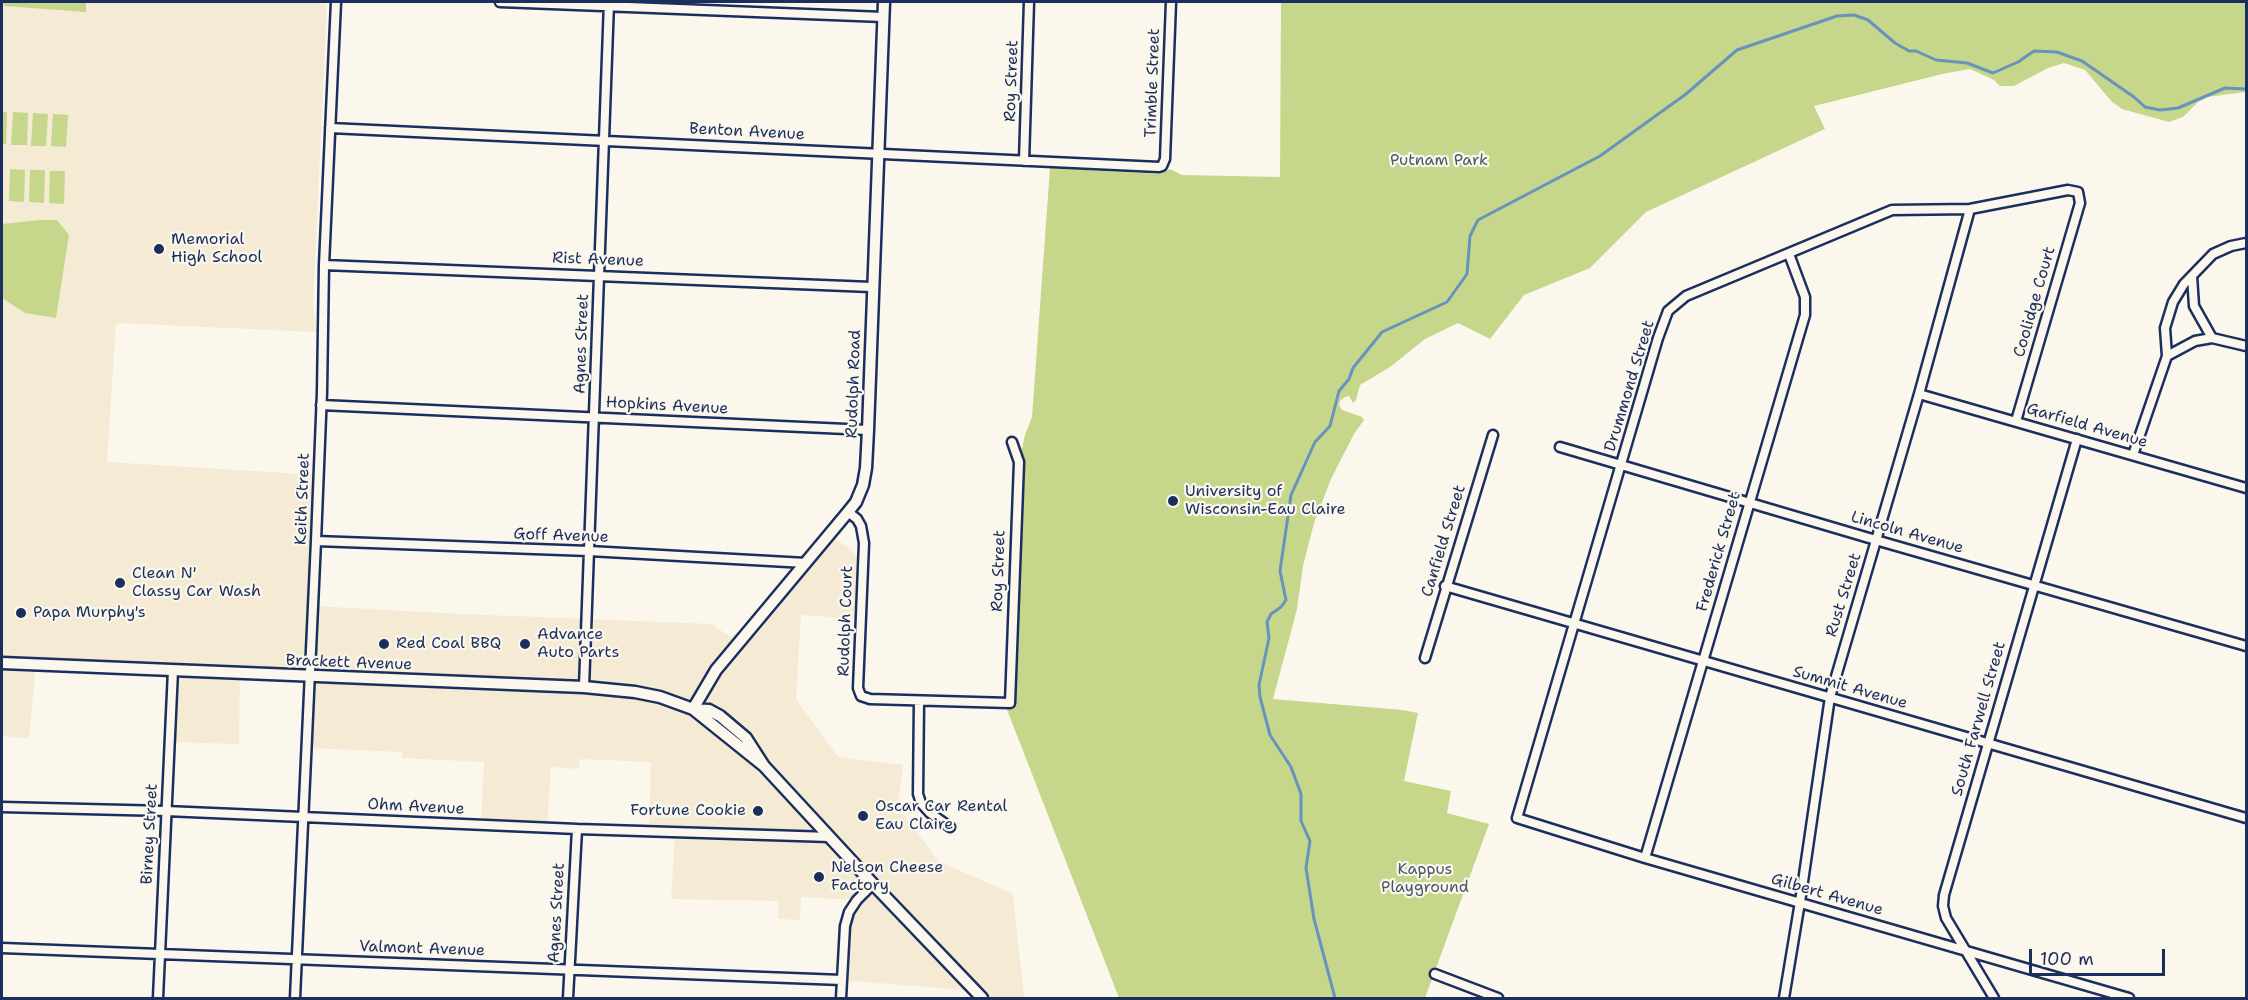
<!DOCTYPE html>
<style>
body{margin:0}
#map{position:relative;width:2248px;height:1000px;overflow:hidden;background:#fbf7ec;font-family:"Shantell Sans",sans-serif}
canvas{display:block}
.frame{position:absolute;inset:0;border:3px solid #1b2f5e;pointer-events:none}
.scale{position:absolute;left:2029px;top:949px;width:136px;height:27px;box-sizing:border-box;border:3px solid #1b2f5e;border-top:0;padding-left:8px;font-size:18px;line-height:21px;white-space:nowrap;color:#1b2f5e;-webkit-text-stroke:4px #fbf7ec;paint-order:stroke}
</style>
<div id="map">
<canvas width="2248" height="1000"></canvas>
<div class="frame"></div>
<div class="scale">100 m</div>
</div>
<script>
const ctx = document.querySelector('canvas').getContext('2d');
ctx.lineJoin = 'round';
function fillPath(path, color) { ctx.fillStyle = color; ctx.fill(path, 'evenodd'); }
const poly = rows => new Path2D(rows.map(r => 'M' + r).join(''));
function trace(path, color, width, dash) { ctx.strokeStyle = color; ctx.lineWidth = width; ctx.lineCap = dash ? 'butt' : 'round'; ctx.setLineDash(dash || []); ctx.stroke(path); }
function drawText(font, color, halo, rows, align = 'center') {
  ctx.font = font + ' "Shantell Sans",sans-serif'; ctx.lineWidth = 4.5; ctx.setLineDash([]); ctx.textBaseline = 'middle'; ctx.strokeStyle = halo; ctx.fillStyle = color; for (const [text, x, y, turn = 0] of rows) {
    ctx.save(); ctx.translate(x, y); ctx.rotate((+turn || 0) * Math.PI / 180); ctx.textAlign = isNaN(turn) ? turn : align; if (halo) ctx.strokeText(text, 0, 0); ctx.fillText(text, 0, 0); ctx.restore();
  }
}
const built = poly([
 [2,2,327,2,313,306,317,332,116,323,107,462,319,475,313,606,461,614,712,624,730,637,756,621,829,536,845,545,864,562,861,619,801,615,796,699,838,757,903,765,898,807,938,861,1013,894,1024,998,982,998,975,991,842,980,845,926,856,900,801,897,800,920,778,919,779,901,671,899,675,833,649,831,651,762,580,759,579,769,551,767,547,828,481,825,484,762,402,758,402,752,306,748,309,677,240,673,239,744,170,742,173,670,36,664,29,738,2,736]
]);
const green = poly([
 [4,2,86,2,86,12,4,6],
 [1281,2,2246,2,2246,92,2207,97,2198,102,2183,117,2169,122,2122,109,2112,102,2085,70,2064,63,2048,68,2014,86,2000,86,1994,80,1970,69,1942,74,1814,106,1825,129,1646,212,1590,268,1524,295,1490,339,1458,323,1425,339,1390,367,1360,385,1356,400,1353,403,1349,396,1345,397,1340,401,1339,405,1342,410,1362,417,1364,420,1354,434,1331,479,1314,523,1303,566,1297,609,1273,699,1403,710,1418,713,1404,781,1451,791,1447,813,1489,824,1425,998,1119,998,1006,707,1009,706,1019,462,1025,435,1032,417,1050,168,1161,174,1170,169,1182,175,1280,177],
 [2,112,7,112,6,144,2,144],
 [13,112,28,113,27,145,11,145],
 [33,113,48,114,46,146,31,146],
 [53,114,68,115,66,147,51,146],
 [10,169,25,170,24,202,9,201],
 [30,170,45,170,44,203,29,202],
 [50,171,65,171,64,204,49,203],
 [40,220,57,220,69,235,56,318,25,313,2,298,2,224]
]);
const stream = poly([
 [1335,998,1314,919,1306,868,1310,841,1301,821,1301,794,1291,767,1270,735,1260,697,1259,685,1269,638,1267,622,1271,614,1281,607,1286,600,1280,571,1291,495,1315,442,1330,426,1339,391,1349,379,1353,368,1382,332,1447,302,1467,274,1470,236,1478,220,1600,156,1686,94,1737,50,1837,16,1854,15,1868,20,1895,43,1909,51,1916,51,1936,60,1967,63,1993,73,2018,62,2034,51,2057,52,2082,61,2134,97,2145,107,2160,110,2178,108,2225,88,2246,89]
]);
const street = poly([
 [500,2,883,17],
 [330,128,1159,167,1162,166,1165,159,1171,2],
 [1024,161,1029,2],
 [324,265,871,287],
 [2192,276,2194,306,2212,338],
 [2167,356,2195,341,2212,338,2246,346],
 [1919,394,2246,488],
 [321,405,868,430],
 [2016,421,2080,203,2078,192,2068,190,1970,209,1892,210,1686,296,1668,311,1658,338,1517,818,1645,858,2129,998],
 [1560,447,1886,543,2246,646],
 [2133,455,2167,356,2165,328,2173,302,2184,284,2213,254,2231,246,2246,243],
 [848,512,857,519,861,526,864,543,858,688,861,696,870,699,1010,703,1019,462,1012,442],
 [316,541,589,551,806,563],
 [1445,586,2246,818],
 [1425,658,1493,435],
 [584,687,609,2],
 [919,701,918,794,921,803,930,813,950,827],
 [2,807,166,811,577,829,830,837],
 [1645,858,1805,315,1805,297,1789,254],
 [2,948,842,980],
 [1435,974,1498,998],
 [158,998,173,670],
 [295,998,316,541,322,392,324,265,336,2],
 [568,998,577,829],
 [841,998,845,926,849,912,857,900,873,884],
 [1784,998,1800,902,1830,697,1919,394,1970,209],
 [1994,998,1946,918,1943,906,1944,895,2077,439]
]);
const secondary = poly([
 [2,663,584,687,635,692,660,697,693,709,709,710,720,716,746,738,764,766],
 [693,709,716,670,848,512,856,502,863,485,866,468,868,430,884,2],
 [693,709,764,766,873,884,982,998]
]);
const markers = [
 [159,249,6,"#1b2f5e"],
 [1173,501,6,"#1b2f5e"],
 [120,583,6,"#1b2f5e"],
 [21,613,6,"#1b2f5e"],
 [384,644,6,"#1b2f5e"],
 [525,644,6,"#1b2f5e"],
 [758,811,6,"#1b2f5e"],
 [863,816,6,"#1b2f5e"],
 [819,877,6,"#1b2f5e"]
];
const streetNames = [
 ["Roy Street",1012,81,-88],
 ["Trimble Street",1153,83,-88],
 ["Benton Avenue",747,132,3],
 ["Rist Avenue",598,260,2],
 ["Coolidge Court",2035,302,-74],
 ["Agnes Street",582,344,-88],
 ["Rudolph Road",854,384,-88],
 ["Drummond Street",1630,386,-73],
 ["Hopkins Avenue",667,406,3],
 ["Garfield Avenue",2087,426,16],
 ["Keith Street",303,499,-88],
 ["Lincoln Avenue",1907,533,16],
 ["Goff Avenue",561,536,2],
 ["Canfield Street",1444,541,-73],
 ["Frederick Street",1719,552,-74],
 ["Roy Street",999,571,-88],
 ["Rust Street",1844,595,-73],
 ["Rudolph Court",846,621,-88],
 ["Brackett Avenue",349,663,2],
 ["Summit Avenue",1850,688,16],
 ["South Farwell Street",1979,719,-74],
 ["Ohm Avenue",416,807,3],
 ["Birney Street",150,834,-87],
 ["Gilbert Avenue",1827,895,16],
 ["Agnes Street",557,913,-87],
 ["Valmont Avenue",422,949,2]
];
const parkNames = [
 ["Putnam Park",1439,161],
 ["Kappus",1425,870],
 ["Playground",1425,888]
];
const poiNames = [
 ["Memorial",171,240],
 ["High School",171,258],
 ["University of",1185,492],
 ["Wisconsin-Eau Claire",1185,510],
 ["Clean N'",132,574],
 ["Classy Car Wash",132,592],
 ["Papa Murphy's",33,613],
 ["Advance",537,635],
 ["Auto Parts",537,653],
 ["Red Coal BBQ",396,644],
 ["Oscar Car Rental",875,807],
 ["Eau Claire",875,825],
 ["Fortune Cookie",746,811,"right"],
 ["Nelson Cheese",831,868],
 ["Factory",831,886]
];
fillPath(built, '#f5ead4');
fillPath(green, '#c6d78c');
trace(stream, '#6793bc', 3);
trace(street, '#1b2f5e', 13);
trace(secondary, '#1b2f5e', 15);
trace(street, '#fbf7ec', 8);
trace(secondary, '#fbf7ec', 10);
for (const [x, y, r, color] of markers) { const dot = new Path2D(); dot.arc(x, y, r, 0, 2 * Math.PI); ctx.fillStyle = color; ctx.fill(dot); trace(dot, '#fbf7ec', 2); }
drawText('16px', '#1b2f5e', '#fbf7ec', streetNames);
drawText('16px', '#46596a', '#fbf7ec', parkNames);
drawText('16px', '#1b2f5e', '#fbf7ec', poiNames, 'left');
</script>
